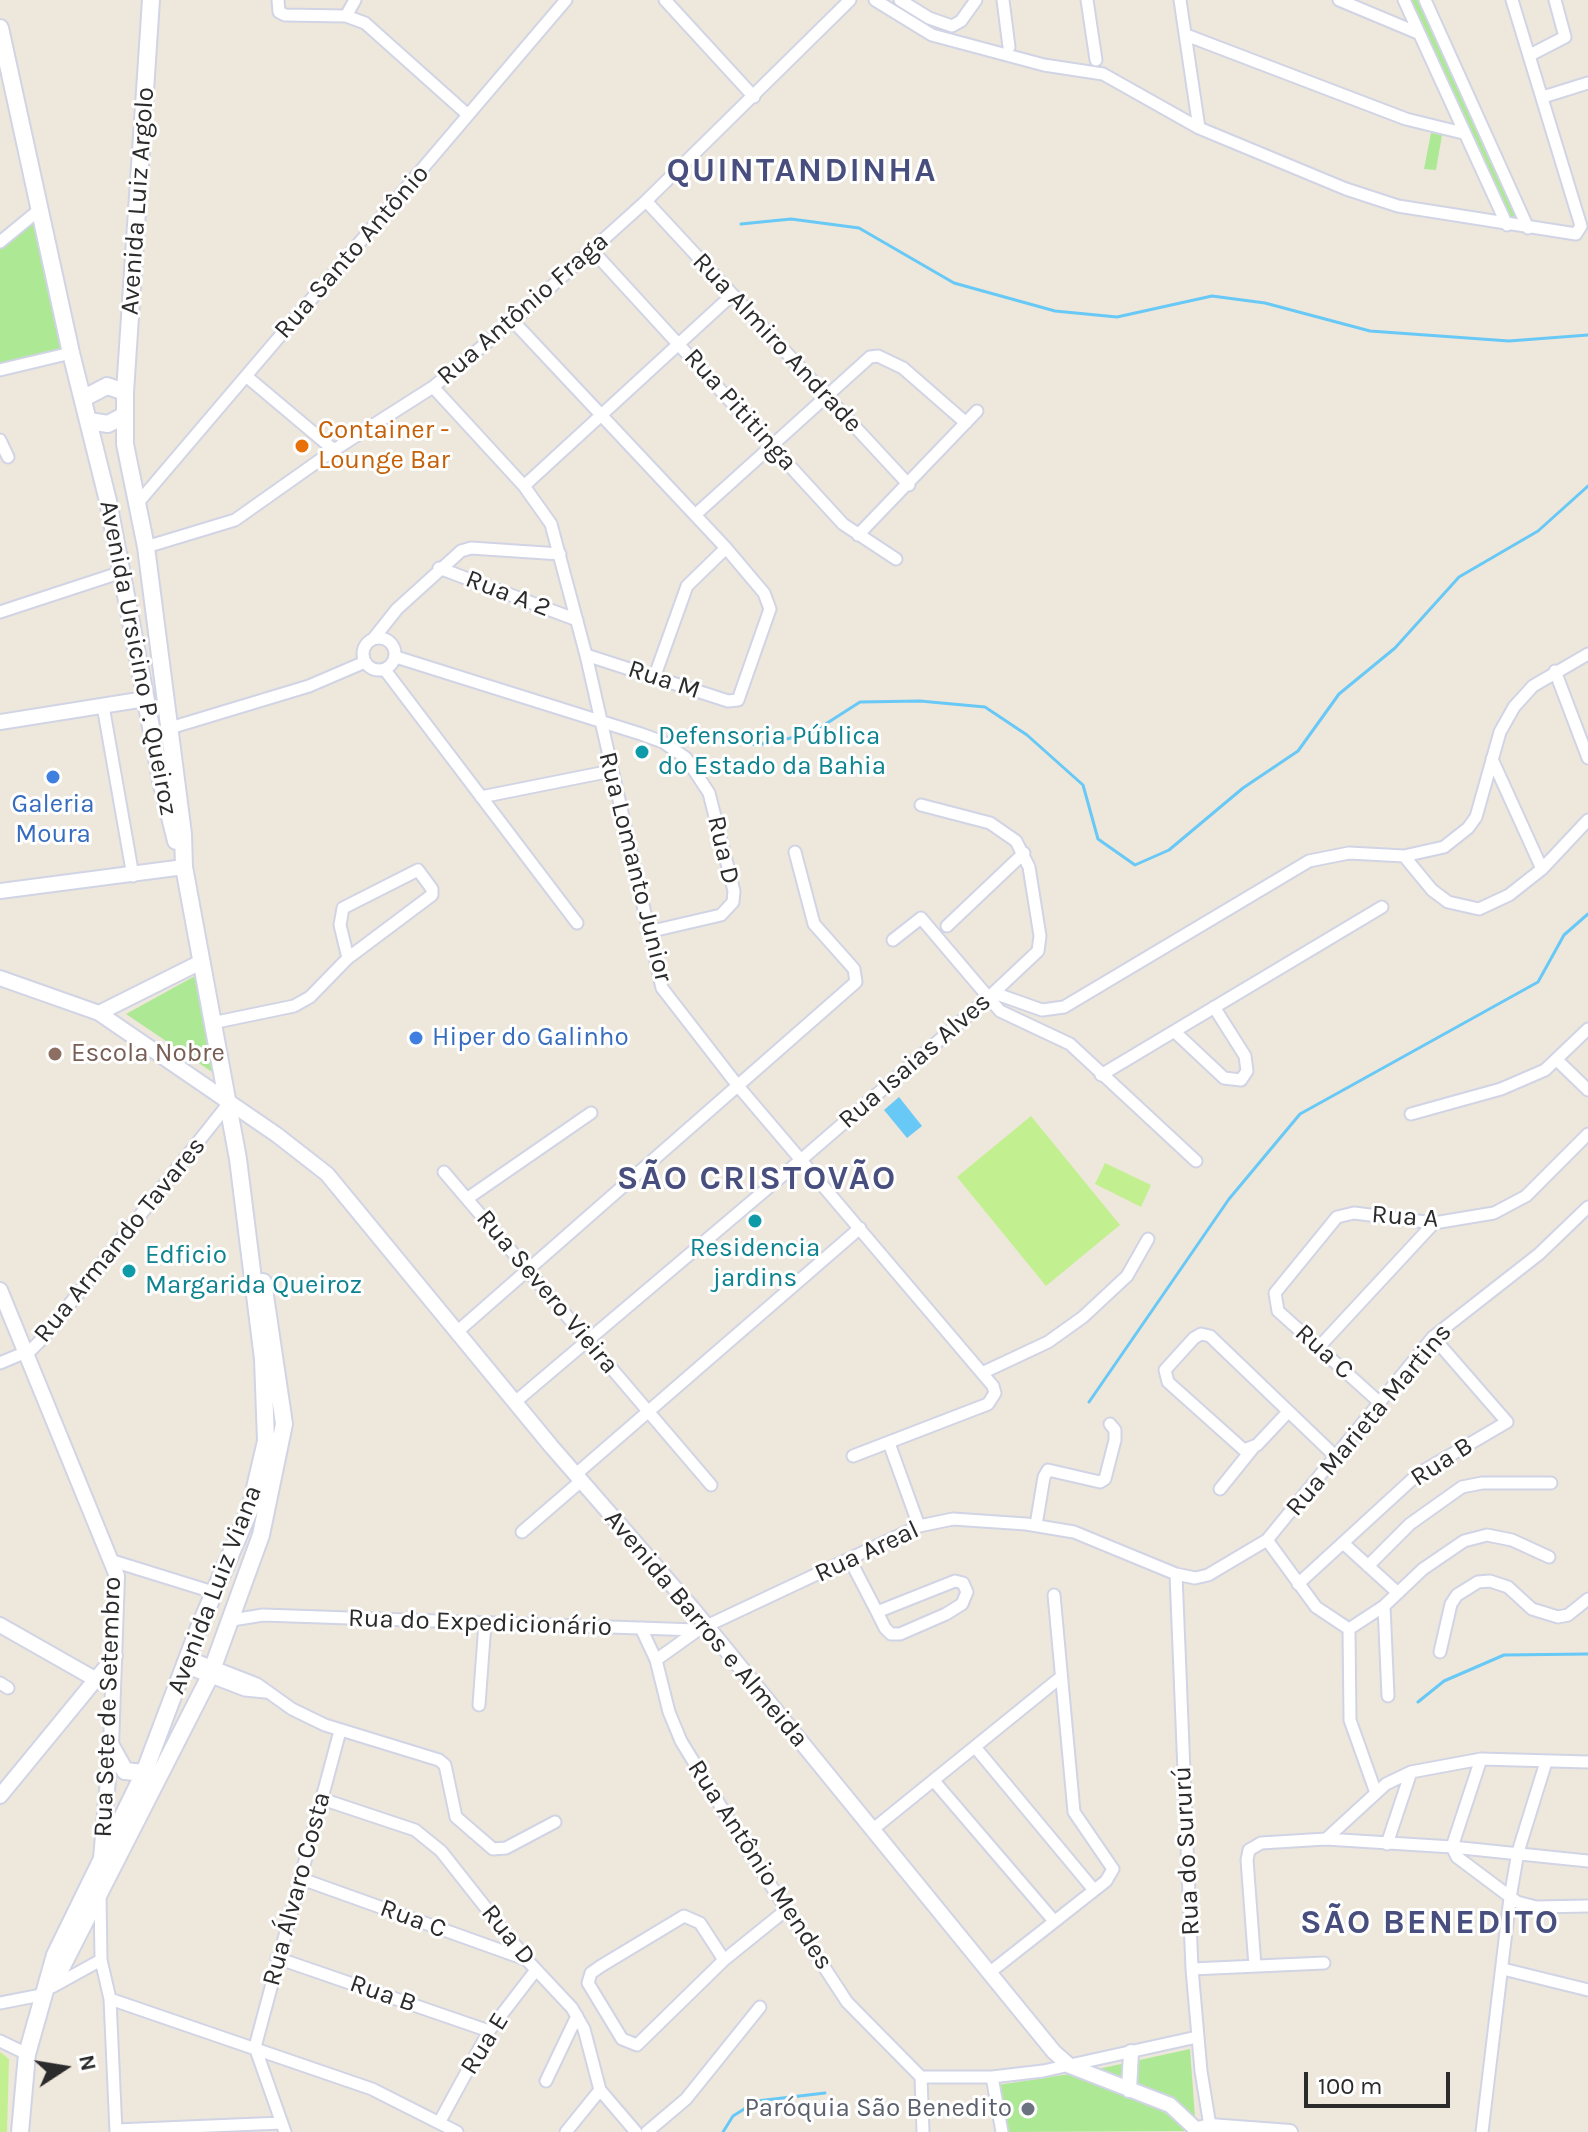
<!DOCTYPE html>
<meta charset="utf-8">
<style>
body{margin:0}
#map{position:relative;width:1588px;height:2132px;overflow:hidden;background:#eee7dc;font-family:Karla,sans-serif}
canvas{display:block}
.north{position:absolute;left:24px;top:2028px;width:80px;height:80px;-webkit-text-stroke:6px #fff;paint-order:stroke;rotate:78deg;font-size:22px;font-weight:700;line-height:32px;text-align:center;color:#2b2b2b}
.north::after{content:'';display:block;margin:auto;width:28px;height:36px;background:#2b2b2b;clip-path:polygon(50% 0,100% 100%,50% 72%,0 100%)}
.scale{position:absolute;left:1304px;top:2072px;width:146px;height:36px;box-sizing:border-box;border:4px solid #2b2b2b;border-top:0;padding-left:10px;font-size:24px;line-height:28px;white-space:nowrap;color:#2b2b2b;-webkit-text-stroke:6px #fff;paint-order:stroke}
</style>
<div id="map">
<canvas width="1588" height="2132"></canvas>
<div class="north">N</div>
<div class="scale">100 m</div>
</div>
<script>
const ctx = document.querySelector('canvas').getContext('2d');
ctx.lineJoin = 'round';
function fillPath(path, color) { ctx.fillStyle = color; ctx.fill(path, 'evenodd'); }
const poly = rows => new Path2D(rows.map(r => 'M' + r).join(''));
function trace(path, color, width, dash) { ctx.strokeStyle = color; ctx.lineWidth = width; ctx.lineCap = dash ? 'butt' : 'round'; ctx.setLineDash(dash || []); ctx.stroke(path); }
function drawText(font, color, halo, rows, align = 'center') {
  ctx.font = font + ' Karla,sans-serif'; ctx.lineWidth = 6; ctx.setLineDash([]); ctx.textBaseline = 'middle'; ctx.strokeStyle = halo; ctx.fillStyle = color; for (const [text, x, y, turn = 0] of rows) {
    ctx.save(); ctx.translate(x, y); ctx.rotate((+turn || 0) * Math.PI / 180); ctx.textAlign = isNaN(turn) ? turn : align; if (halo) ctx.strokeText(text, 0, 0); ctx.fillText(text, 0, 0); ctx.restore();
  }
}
const green = poly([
 [1407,0,1424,0,1525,226,1508,223],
 [1431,133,1442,135,1436,170,1424,169],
 [39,210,71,353,0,370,0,244],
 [195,976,215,1074,126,1014],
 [1190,2049,1195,2117,1176,2103,1089,2071],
 [1070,2074,1155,2106,1191,2131,1009,2132,998,2085]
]);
const pitch = poly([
 [1031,1116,1120,1225,1046,1286,957,1177],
 [1105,1163,1151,1185,1141,1207,1095,1184],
 [0,2052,9,2059,7,2132,0,2132]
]);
const water = poly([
 [899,1097,922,1126,907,1138,884,1110]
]);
const stream = poly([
 [741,224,791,219,859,228,954,283,1055,311,1117,317,1212,296,1265,303,1370,331,1509,341,1588,335],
 [688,730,757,745,810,734,860,702,920,701,985,707,1027,735,1083,785,1098,839,1135,865,1169,850,1243,788,1298,751,1339,694,1395,648,1459,577,1538,531,1588,486],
 [1089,1402,1229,1199,1300,1114,1538,982,1564,935,1588,914],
 [1418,1702,1444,1681,1504,1655,1588,1654],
 [723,2132,733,2116,757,2101,825,2093]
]);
const minor = poly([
 [278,0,279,12,285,15,346,16,365,23,468,115],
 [665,0,754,97],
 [875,0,932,35,1044,65,1103,74,1199,128,1346,189,1398,206,1576,234,1581,226,1512,0],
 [900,0,929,18,952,26,961,21,976,0],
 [1003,0,1009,47],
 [1087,0,1096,60],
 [1180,0,1199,128],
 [1339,0,1418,33],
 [1404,0,1507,225],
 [1425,0,1528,228],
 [346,16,355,0],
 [1186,35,1406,119,1463,133],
 [1530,55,1565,37,1555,0],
 [1543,97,1588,83],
 [646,201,909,485],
 [0,242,39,210],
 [592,250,843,524,896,559],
 [513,321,726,548,764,593,770,609,738,700,728,701,586,655],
 [0,370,71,353],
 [246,376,334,450],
 [433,387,524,486,551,524,586,655,662,988,738,1086,993,1386,995,1393,988,1404,853,1456],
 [0,440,8,457],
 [524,486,732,295],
 [137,504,566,0],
 [695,515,870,357,878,356,903,368,966,423],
 [858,535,977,411],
 [146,547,235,520,334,450,433,387,513,321,646,201,850,0],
 [439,568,577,620],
 [0,612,122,572],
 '363 654a16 16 0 1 1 32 0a16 16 0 1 1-32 0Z',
 [374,638,397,609,461,551,471,548,560,554],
 [396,657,641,734,663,742,686,758,709,793,734,891,733,902,721,915,648,932],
 [385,670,577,923],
 [1555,671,1588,758],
 [654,678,687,586,726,548],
 [103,706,133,876],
 [170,728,309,686,365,662],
 [1492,759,1542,869],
 [481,797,611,771],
 [1404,856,1432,890,1448,902,1479,909,1509,895,1542,869,1588,820],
 [947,926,1024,853],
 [893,940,921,918,1000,1011,1070,1044,1196,1161],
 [994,993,1042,1010,1064,1007,1309,861,1349,853,1404,856,1444,847,1468,828,1476,817,1500,732,1514,707,1533,686,1588,654],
 [212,1023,294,1006,310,997,348,958,432,895,432,889,418,870,343,908,340,925,348,958],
 [1175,1032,1224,1078,1241,1080,1247,1071,1245,1056,1214,1007],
 [1558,1061,1588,1090],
 [1101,1075,1382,907],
 [1411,1114,1501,1089,1545,1070,1588,1029],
 [444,1172,711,1485],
 [468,1198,591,1113],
 [458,1331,856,982,854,969,814,924,795,852],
 [1319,1347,1434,1223],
 [0,1363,31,1350,42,1339,229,1103],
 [984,1372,1048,1342,1083,1317,1127,1276,1148,1239],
 [515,1402,802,1159,987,999,1038,951,1040,936,1029,867,1016,841,990,823,921,805],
 [1379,1402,1278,1311,1275,1293,1337,1217,1354,1213,1434,1223,1494,1213,1526,1196,1588,1134],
 [1288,1412,1257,1445,1244,1450,1168,1382,1165,1370,1194,1338,1201,1334,1210,1336,1335,1456],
 [889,1443,919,1526],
 [575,1475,860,1228],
 [1220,1489,1253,1448],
 [1036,1525,1044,1477,1048,1470,1100,1482,1105,1479,1115,1440,1115,1430,1110,1424],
 [522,1532,581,1481],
 [1267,1540,1316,1607,1349,1629],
 [1343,1543,1398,1593],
 [850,1560,877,1612,885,1628,891,1634,900,1634,946,1614,962,1604,967,1592,963,1583,955,1581,877,1612],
 [113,1561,216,1593],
 [1368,1566,1410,1524,1462,1487,1482,1483,1551,1483],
 [1176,1574,1192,1969,1201,2071,1210,2126],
 [1298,1584,1418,1474,1507,1422,1433,1337],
 [232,1620,263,1615,697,1630],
 [641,1628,656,1660,669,1712,681,1741,745,1846,847,2002,921,2077],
 [1440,1652,1451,1604,1457,1595,1478,1582,1490,1581,1508,1587,1532,1609,1558,1617,1568,1615,1588,1599],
 [188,1657,257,1684,292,1709,325,1725,439,1760,445,1765,456,1817,493,1849,506,1848,555,1822],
 [656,1660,698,1630,919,1526,953,1519,1026,1524,1074,1532,1176,1574,1195,1578,1208,1575,1267,1540,1433,1337,1539,1254,1588,1207],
 [185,1667,245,1690,265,1692],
 [0,1683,8,1688],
 [1388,1696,1384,1606,1423,1569,1464,1541,1487,1535,1512,1540,1549,1557],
 [479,1705,485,1623],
 [975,1747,1094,1890],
 [1481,1759,1452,1847,1457,1857,1517,1902,1536,1907,1588,1906],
 [934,1781,1054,1921],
 [1376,1793,1350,1720,1349,1629,1384,1606],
 [322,1799,415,1830,441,1851,527,1960,572,2008,584,2029,600,2090,636,2132],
 [872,1830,1061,1677],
 [1326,1839,1386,1784,1411,1772,1481,1759,1588,1762],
 [1387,1844,1411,1772],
 [299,1878,525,1959],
 [100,1894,101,1960,110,1999,116,2132],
 [277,1958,489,2031],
 [724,1960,700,1923,684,1916,601,1966,591,1973,588,1983,622,2039,637,2045,724,1960,786,1910],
 [1255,1966,1247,1860,1249,1850,1261,1843,1326,1839,1452,1847,1588,1861],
 [1192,1969,1324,1963],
 [1503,1969,1588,1990],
 [989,1973,1106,1881,1113,1869,1074,1812,1054,1595],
 [52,1987,101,1960],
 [110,1999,372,2089,457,2132],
 [0,2003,41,1995],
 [0,2041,27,2054],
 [921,2077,992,2077,1043,2071,1197,2037],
 [921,2077,923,2132],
 [992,2077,1002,2132],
 [546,2081,577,2016],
 [440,2121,489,2031,536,1970],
 [116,2130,282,2123],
 [285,2132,255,2047,340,1731],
 [566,2132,600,2090],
 [647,2132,686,2099,760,2007],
 [1482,2132,1510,1898,1518,1852,1546,1762]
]);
const tertiary = poly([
 [0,722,145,699],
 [0,891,184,867],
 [0,978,99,1013,277,1135,327,1174,551,1446,692,1608,1054,2052,1070,2066,1170,2105,1199,2132],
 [99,1013,201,962],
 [0,1290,117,1576,111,1746,101,1858],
 [0,1625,102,1683],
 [0,1796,115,1656],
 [1129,2090,1131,2052],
 [1198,2129,1210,2126,1290,2132]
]);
const secondary = poly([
 [0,28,71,353,108,501,162,785,176,841],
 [84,398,107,386,125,392],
 [89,421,108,424,125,415],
 [111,1746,125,1771,144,1773],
 [55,1980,209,1678,261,1535,284,1424,263,1282],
 [20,2132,27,2054,55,1955,144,1773,198,1630,250,1509,266,1441,263,1359,238,1159,184,867,183,834,146,547,125,444,125,392,151,0]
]);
const markers = [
 [302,446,8,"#e8710a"],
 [642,752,8,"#0f9aa8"],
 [53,777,8,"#3f7fe0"],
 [416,1038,8,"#3f7fe0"],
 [55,1054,8,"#8d6e63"],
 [755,1221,8,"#0f9aa8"],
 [129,1271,8,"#0f9aa8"],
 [1028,2109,8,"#6b7280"]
];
const streetNames = [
 ["Avenida Luiz Argolo",138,201,-86],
 ["Rua Santo Antônio",352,252,-49],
 ["Rua Antônio Fraga",523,309,-41],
 ["Rua Almiro Andrade",777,343,47],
 ["Rua Pititinga",740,410,48],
 ["Rua A 2",508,594,21],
 ["Avenida Ursicino P. Queiroz",138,658,79],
 ["Rua M",664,680,18],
 ["Rua D",723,850,77],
 ["Rua Lomanto Junior",635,867,76],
 ["Rua Isaias Alves",915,1061,-41],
 ["Rua A",1405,1217,4],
 ["Rua Armando Tavares",120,1240,-51],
 ["Rua Severo Vieira",547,1292,50],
 ["Rua C",1324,1352,42],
 ["Rua Marieta Martins",1369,1420,-50],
 ["Rua B",1442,1462,-33],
 ["Rua Areal",867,1552,-25],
 ["Avenida Luiz Viana",215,1590,-69],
 ["Rua do Expedicionário",480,1623,2],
 ["Avenida Barros e Almeida",706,1629,50],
 ["Rua Sete de Setembro",108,1707,-88],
 ["Rua do Sururú",1187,1851,-93],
 ["Rua Antônio Mendes",760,1865,57],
 ["Rua Álvaro Costa",297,1889,-75],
 ["Rua C",413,1919,20],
 ["Rua D",508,1935,51],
 ["Rua B",383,1994,19],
 ["Rua E",485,2044,-58]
];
const foodNames = [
 ["Container -",318,431],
 ["Lounge Bar",318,461]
];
const cultureNames = [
 ["Defensoria Pública",658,737],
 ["do Estado da Bahia",658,767],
 ["Residencia",755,1249,"center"],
 ["jardins",755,1279,"center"],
 ["Edficio",145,1256],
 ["Margarida Queiroz",145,1286]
];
const shopNames = [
 ["Galeria",53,805],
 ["Moura",53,835],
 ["Hiper do Galinho",432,1038,"left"]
];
const educationNames = [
 ["Escola Nobre",71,1054]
];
const worshipNames = [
 ["Paróquia São Benedito",1012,2109]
];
const districtNames = [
 ["QUINTANDINHA",802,171],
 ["SÃO CRISTOVÃO",757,1179],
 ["SÃO BENEDITO",1430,1923]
];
fillPath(green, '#ade895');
fillPath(pitch, '#c2f090');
fillPath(water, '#68c9f6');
trace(stream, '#68c9f6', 3);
trace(minor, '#d1d4e4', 15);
trace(tertiary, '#d1d4e4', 18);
trace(secondary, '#d1d4e4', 20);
trace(minor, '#fff', 11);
trace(tertiary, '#fff', 14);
trace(secondary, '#fff', 16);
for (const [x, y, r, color] of markers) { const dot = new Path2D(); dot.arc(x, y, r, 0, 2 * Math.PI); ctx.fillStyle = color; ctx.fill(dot); trace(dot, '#fff', 3); }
drawText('26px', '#2b2b2b', '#fff', streetNames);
drawText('26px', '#c56008', '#fff', foodNames, 'left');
drawText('26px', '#0d838f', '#fff', cultureNames, 'left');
drawText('26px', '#366cbe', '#fff', shopNames);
drawText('26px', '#785e54', '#fff', educationNames, 'left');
drawText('26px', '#5b616d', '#fff', worshipNames, 'right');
ctx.letterSpacing = '2px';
drawText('bold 34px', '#484f7f', '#fff', districtNames);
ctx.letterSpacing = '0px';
</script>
